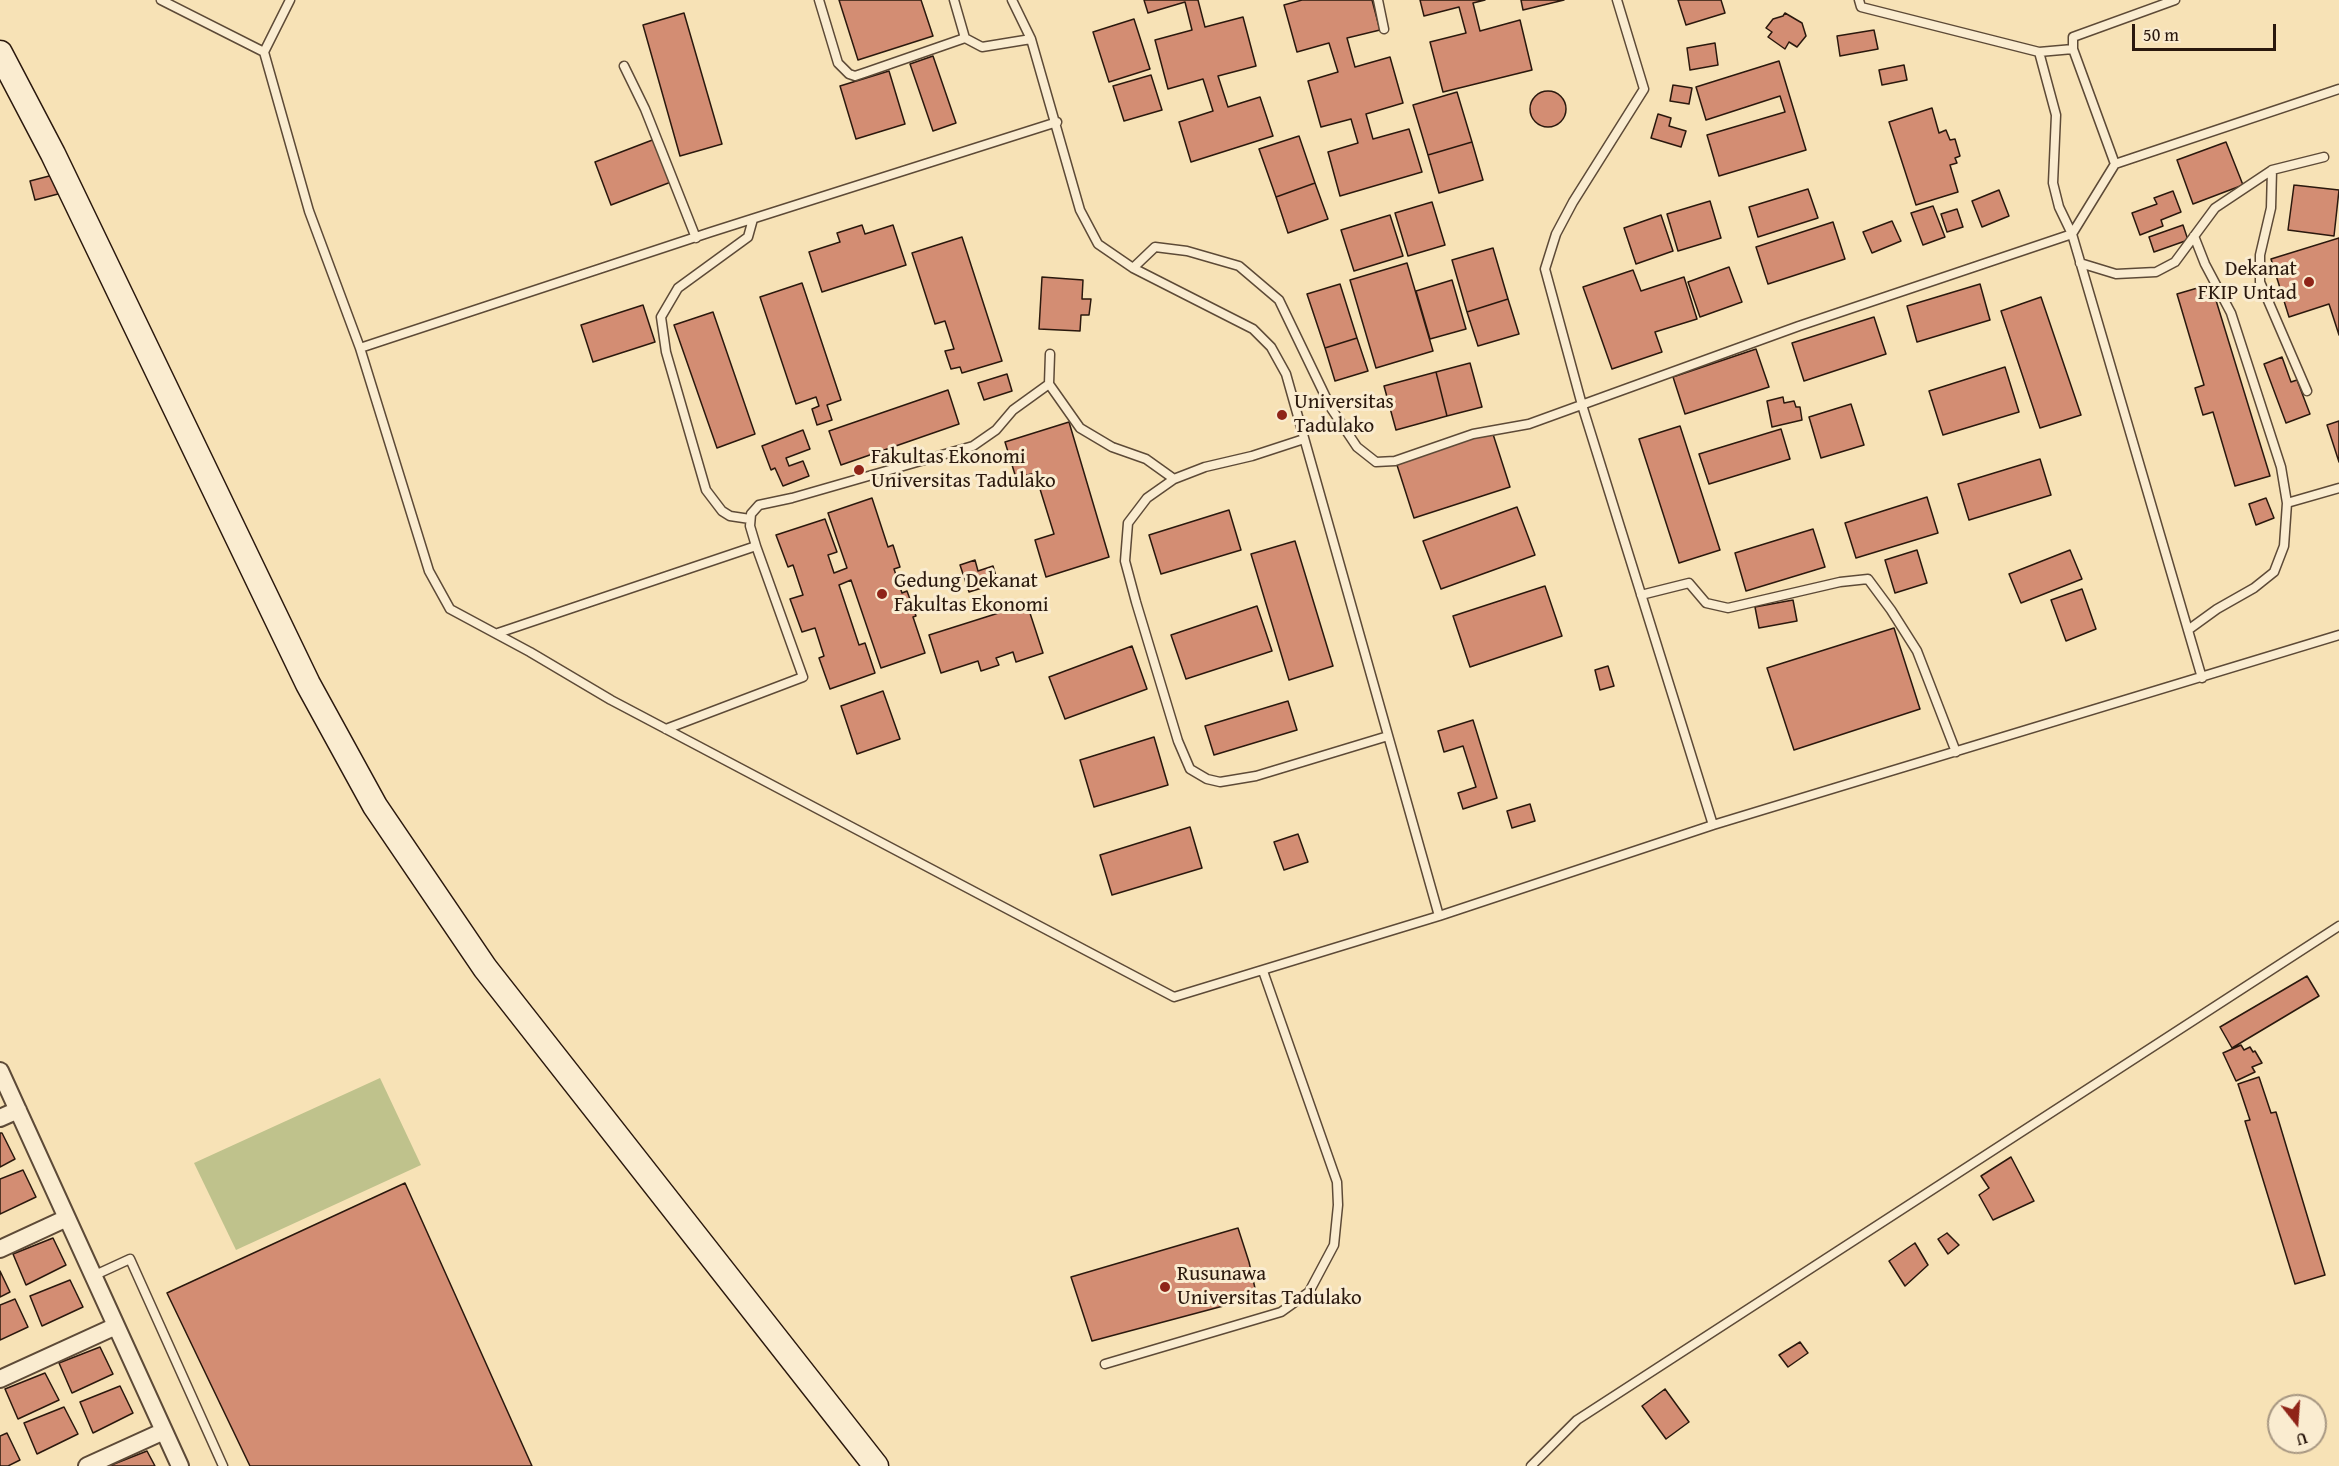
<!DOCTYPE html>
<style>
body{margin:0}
#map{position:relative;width:2339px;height:1466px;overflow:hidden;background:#f7e2b6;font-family:"Gentium Book Plus",serif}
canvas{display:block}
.north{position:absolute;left:2267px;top:1394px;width:60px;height:60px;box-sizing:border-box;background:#faecd0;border:2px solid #a79782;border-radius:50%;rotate:163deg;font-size:16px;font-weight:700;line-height:24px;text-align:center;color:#2a180d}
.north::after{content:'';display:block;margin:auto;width:21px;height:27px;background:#8f2418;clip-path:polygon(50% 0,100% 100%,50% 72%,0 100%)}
.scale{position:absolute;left:2132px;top:24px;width:144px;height:27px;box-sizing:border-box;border:3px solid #2a180d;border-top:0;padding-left:8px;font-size:18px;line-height:21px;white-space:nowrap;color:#2a180d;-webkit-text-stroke:4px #faecd0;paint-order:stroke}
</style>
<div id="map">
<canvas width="2339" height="1466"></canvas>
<div class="north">U</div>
<div class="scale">50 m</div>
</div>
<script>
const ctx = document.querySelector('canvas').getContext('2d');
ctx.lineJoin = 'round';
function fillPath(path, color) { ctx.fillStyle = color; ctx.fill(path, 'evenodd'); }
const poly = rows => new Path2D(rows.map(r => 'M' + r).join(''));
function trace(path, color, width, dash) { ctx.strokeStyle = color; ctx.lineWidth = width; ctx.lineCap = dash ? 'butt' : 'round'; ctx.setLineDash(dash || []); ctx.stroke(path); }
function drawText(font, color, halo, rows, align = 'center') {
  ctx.font = font + ' "Gentium Book Plus",serif'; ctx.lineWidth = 6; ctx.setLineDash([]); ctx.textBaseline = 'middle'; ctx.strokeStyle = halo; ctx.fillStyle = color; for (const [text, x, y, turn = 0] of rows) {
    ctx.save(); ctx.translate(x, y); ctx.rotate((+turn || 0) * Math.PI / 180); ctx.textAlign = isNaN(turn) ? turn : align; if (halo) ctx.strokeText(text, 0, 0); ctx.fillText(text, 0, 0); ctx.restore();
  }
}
const green = poly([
 [380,1078,421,1165,236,1250,194,1163]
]);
const building = poly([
 [839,0,921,0,933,36,858,60,839,0],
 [1144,0,1198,0,1205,27,1243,17,1256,66,1218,76,1228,107,1260,97,1273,136,1191,162,1179,122,1213,111,1203,79,1168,89,1155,40,1192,30,1185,2,1148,13,1144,0],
 [1302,0,1372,0,1380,30,1347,38,1355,67,1390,57,1403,103,1366,114,1373,139,1409,129,1422,172,1340,196,1328,152,1358,143,1351,119,1321,127,1308,81,1338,72,1329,43,1297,52,1284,5,1302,0],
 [1420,0,1485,0,1473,3,1480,31,1520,20,1532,70,1443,92,1430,42,1466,33,1459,7,1424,16,1420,0],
 [1521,0,1564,0,1523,10,1521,0],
 [1678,0,1721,0,1725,13,1686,25,1678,0],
 [684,13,722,144,680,156,643,25,684,13],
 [1785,13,1802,23,1806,36,1797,47,1789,42,1785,49,1768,37,1772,32,1766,28,1773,19,1783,16,1785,13],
 [1134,19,1150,69,1109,82,1093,32,1134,19],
 [1874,30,1878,49,1840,56,1837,36,1874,30],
 [1715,43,1718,65,1690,70,1687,48,1715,43],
 [933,56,956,123,933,131,910,64,933,56],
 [1779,61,1806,150,1719,176,1707,135,1785,112,1780,96,1706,120,1696,87,1779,61],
 [1904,65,1907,80,1882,85,1879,70,1904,65],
 [889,71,905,124,856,139,840,86,889,71],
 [1151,75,1162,110,1124,121,1113,86,1151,75],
 [1673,85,1692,88,1689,104,1670,101,1673,85],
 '1530 109a18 18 0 1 1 36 0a18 18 0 1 1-36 0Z',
 [1457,92,1472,142,1428,155,1413,105,1457,92],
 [1932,108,1939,133,1946,130,1950,140,1955,139,1960,156,1955,158,1957,163,1950,165,1958,192,1916,205,1889,122,1932,108],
 [1658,114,1671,118,1669,126,1686,131,1681,147,1651,138,1658,114],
 [1299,136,1315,183,1276,197,1259,149,1299,136],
 [655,139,671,182,611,205,595,162,655,139],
 [1472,142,1483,180,1439,193,1428,155,1472,142],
 [2226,142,2243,185,2193,204,2177,160,2226,142],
 [53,175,58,194,35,200,30,181,53,175],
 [1315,183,1328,219,1288,233,1276,197,1315,183],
 [2294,185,2339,190,2334,236,2288,230,2294,185],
 [1808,189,1818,218,1758,237,1749,207,1808,189],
 [1999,190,2009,216,1982,227,1972,201,1999,190],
 [2173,191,2181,212,2161,220,2163,226,2140,235,2132,213,2157,204,2154,198,2173,191],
 [1710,201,1721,238,1678,251,1667,214,1710,201],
 [1432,202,1445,245,1408,256,1395,213,1432,202],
 [1933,206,1945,237,1923,245,1911,213,1933,206],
 [1957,209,1963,227,1947,232,1941,214,1957,209],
 [1390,215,1403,256,1354,271,1341,230,1390,215],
 [1661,215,1673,251,1636,264,1624,228,1661,215],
 [1892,221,1901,241,1872,253,1863,232,1892,221],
 [1833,222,1845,259,1768,284,1756,247,1833,222],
 [862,225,865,234,893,225,906,265,822,292,809,252,840,242,837,233,862,225],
 [2183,225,2188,240,2154,252,2149,237,2183,225],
 [962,237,1002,361,962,373,960,367,951,369,945,351,954,349,945,321,935,324,912,253,962,237],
 [2339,238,2339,335,2329,304,2289,317,2271,259,2339,238],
 [1493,248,1508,299,1467,312,1452,260,1493,248],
 [1407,263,1433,351,1376,368,1350,280,1407,263],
 [1729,267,1742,302,1700,317,1688,282,1729,267],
 [1633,270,1641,291,1684,277,1697,319,1655,332,1662,352,1612,369,1583,287,1633,270],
 [1042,277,1083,280,1082,299,1091,299,1089,315,1081,315,1080,331,1039,329,1042,277],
 [1452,280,1466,329,1430,339,1416,291,1452,280],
 [802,283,841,400,827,405,832,420,817,425,812,409,819,406,816,397,796,404,760,297,802,283],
 [1340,284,1357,338,1325,348,1307,294,1340,284],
 [1980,284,1990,320,1917,342,1907,306,1980,284],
 [2211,284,2270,476,2235,486,2213,412,2203,415,2195,388,2204,385,2177,294,2211,284],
 [2041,297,2081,415,2040,428,2001,311,2041,297],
 [1508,299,1519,334,1478,346,1467,312,1508,299],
 [643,305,655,342,593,362,581,325,643,305],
 [713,312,755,434,717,448,674,325,713,312],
 [1874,317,1886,354,1804,381,1792,343,1874,317],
 [1357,338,1368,371,1335,381,1325,348,1357,338],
 [1756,349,1769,387,1685,414,1673,377,1756,349],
 [2282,357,2291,382,2297,380,2310,414,2286,423,2264,364,2282,357],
 [1470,363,1482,407,1447,416,1436,372,1470,363],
 [2005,367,2019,412,1943,435,1929,391,2005,367],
 [1436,372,1447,416,1396,430,1384,386,1436,372],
 [1007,374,1012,391,984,400,978,383,1007,374],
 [948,390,959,424,841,465,829,431,948,390],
 [1783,397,1784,403,1794,401,1796,407,1800,407,1802,420,1772,427,1767,401,1783,397],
 [1851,404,1864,445,1821,458,1809,417,1851,404],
 [2339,421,2339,462,2327,425,2339,421],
 [1069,422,1109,557,1046,577,1035,540,1054,534,1035,473,1016,478,1005,442,1069,422],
 [1680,426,1720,550,1679,563,1639,439,1680,426],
 [1781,429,1790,459,1709,484,1699,454,1781,429],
 [803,430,810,449,786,458,789,466,803,461,809,476,783,486,775,468,771,470,762,446,803,430],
 [1492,431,1510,487,1414,518,1396,462,1492,431],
 [2040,459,2051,495,1969,520,1958,484,2040,459],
 [1927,497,1938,533,1856,558,1845,523,1927,497],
 [872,498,888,547,893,545,900,567,894,569,902,593,907,591,916,616,913,617,925,653,881,668,851,580,839,585,859,645,865,643,875,673,830,689,819,658,824,656,815,628,802,632,790,599,803,595,793,565,788,567,776,535,825,519,837,552,828,555,834,573,847,568,828,513,872,498],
 [2266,498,2274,518,2256,525,2249,504,2266,498],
 [1517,507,1535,555,1441,589,1423,541,1517,507],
 [1229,510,1241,550,1161,574,1149,535,1229,510],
 [1813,529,1825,567,1746,591,1735,553,1813,529],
 [1295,541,1333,666,1289,680,1251,554,1295,541],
 [1917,550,1927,583,1895,593,1885,560,1917,550],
 [2070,550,2082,579,2021,603,2009,574,2070,550],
 [975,560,978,571,993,566,998,583,969,592,960,565,975,560],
 [1545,586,1562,636,1470,667,1453,616,1545,586],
 [2082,589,2096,629,2066,641,2051,600,2082,589],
 [1793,600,1797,621,1759,628,1755,607,1793,600],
 [1027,604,1043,653,1016,662,1013,652,996,658,999,665,981,671,978,661,941,673,929,635,1027,604],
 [1257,606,1272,651,1186,679,1171,635,1257,606],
 [1894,628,1920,709,1794,750,1767,668,1894,628],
 [1132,646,1147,689,1065,719,1049,677,1132,646],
 [1608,666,1614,686,1600,690,1595,670,1608,666],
 [883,691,900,739,857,754,841,706,883,691],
 [1288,701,1297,730,1214,755,1205,726,1288,701],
 [1473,720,1497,798,1463,809,1458,793,1476,787,1463,746,1444,752,1438,731,1473,720],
 [1154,737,1168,785,1094,807,1080,760,1154,737],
 [1530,804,1535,821,1512,828,1507,811,1530,804],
 [1190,827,1202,868,1112,895,1100,855,1190,827],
 [1298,834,1308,862,1284,870,1274,842,1298,834],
 [2307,976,2319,996,2232,1048,2220,1027,2307,976],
 [2241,1045,2244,1050,2250,1047,2253,1052,2255,1051,2262,1063,2252,1067,2255,1072,2236,1081,2223,1053,2241,1045],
 [2259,1077,2271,1113,2276,1112,2325,1275,2295,1284,2245,1121,2250,1120,2238,1084,2259,1077],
 [0,1133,2,1133,15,1159,0,1167,0,1133],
 [2011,1157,2034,1201,1993,1220,1979,1195,1989,1188,1981,1176,2011,1157],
 [23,1170,36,1197,0,1214,0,1179,23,1170],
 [405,1183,532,1466,250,1466,167,1293,405,1183],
 [1238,1228,1249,1262,1257,1297,1092,1341,1071,1277,1238,1228],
 [1947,1233,1959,1245,1948,1254,1938,1239,1947,1233],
 [53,1238,66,1265,26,1285,13,1254,53,1238],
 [1915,1243,1928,1265,1905,1286,1889,1261,1915,1243],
 [0,1271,10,1292,0,1297,0,1271],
 [70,1280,83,1307,42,1326,30,1296,70,1280],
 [15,1299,28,1327,0,1340,0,1305,15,1299],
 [1800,1342,1808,1353,1788,1367,1779,1355,1800,1342],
 [100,1347,113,1374,72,1393,59,1363,100,1347],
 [45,1373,59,1400,18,1419,5,1389,45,1373],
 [120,1386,133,1413,93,1433,80,1402,120,1386],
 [1665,1389,1689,1422,1666,1439,1642,1406,1665,1389],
 [64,1407,78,1434,37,1454,24,1423,64,1407],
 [7,1433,20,1460,8,1466,0,1466,0,1436,7,1433],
 [147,1451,155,1466,109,1466,147,1451]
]);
const lane = poly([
 [161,0,264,52],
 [290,0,264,52,309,211,360,348,429,571,450,609,530,652,611,700,1174,997,1439,916,1713,825,2339,635],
 [819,0,838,63,849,74,855,76,867,72,965,38],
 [954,0,965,38,982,47,1031,39],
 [1012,0,1031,39,1080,210,1098,244,1133,268,1253,329,1271,347,1286,374,1439,916],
 [1378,0,1384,29],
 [1617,0,1644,89,1573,202,1556,234,1545,269,1582,405,1713,825],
 [1859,0,1861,7,2039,52,2073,49],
 [2175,0,2073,37,2073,49,2115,164,2339,89],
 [624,66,645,109,696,238],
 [2115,164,2072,234,2202,678],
 [2272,170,2271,208,2260,255,2260,282,2307,391],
 [2080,263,2116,274,2156,272,2175,262,2215,208,2272,170,2324,157],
 [1133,268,1155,247,1187,251,1239,266,1279,300,1331,408,1357,447,1376,462,1395,461,1473,434,1529,424,1799,326,2072,234,2059,207,2053,183,2056,115,2039,52],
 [360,348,711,232,1057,122],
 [1050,354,1049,384,1080,428,1112,447,1146,459,1174,479],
 [1304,439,1252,456,1205,467,1174,479,1147,498,1128,523,1125,561,1136,602,1178,741,1190,769,1207,779,1220,782,1256,776,1388,736],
 [2287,503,2339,488],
 [750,519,730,516,722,511,706,490,666,352,661,317,678,288,748,237,753,219],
 [756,546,750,526,751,514,759,505,792,498,973,446,996,430,1013,410,1049,384],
 [1641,595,1689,583,1706,603,1728,608,1840,582,1868,579,1891,610,1917,651,1956,752],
 [2188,630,2217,609,2254,588,2274,572,2284,546,2287,503,2281,467,2231,313,2205,264,2194,236],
 [498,633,756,546,803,677,666,729],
 [93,1276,130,1259,223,1466],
 [1105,1364,1281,1312,1309,1292,1334,1245,1338,1205,1337,1182,1263,971],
 [1531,1466,1577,1420,2339,926]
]);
const street = poly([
 [0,1071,180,1466],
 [0,1118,18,1110],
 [0,1249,67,1218],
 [0,1379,116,1326],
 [87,1466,164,1431]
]);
const secondary = poly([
 [0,53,53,154,308,684,375,806,485,968,876,1466]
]);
const markers = [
 [2309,282,6,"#8f2418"],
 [1282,415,6,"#8f2418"],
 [859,470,6,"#8f2418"],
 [882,594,6,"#8f2418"],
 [1165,1287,6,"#8f2418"]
];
const poiNames = [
 ["Dekanat",2297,270,"right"],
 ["FKIP Untad",2297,294,"right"],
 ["Universitas",1294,403],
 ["Tadulako",1294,427],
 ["Fakultas Ekonomi",871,458],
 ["Universitas Tadulako",871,482],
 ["Gedung Dekanat",894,582],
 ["Fakultas Ekonomi",894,606],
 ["Rusunawa",1177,1275],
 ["Universitas Tadulako",1177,1299]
];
fillPath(green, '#bfc28c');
fillPath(building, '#d38d73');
trace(building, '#2a180d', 1.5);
trace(lane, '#5d4a37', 11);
trace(street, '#5d4a37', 20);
trace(secondary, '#2a180d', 27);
trace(lane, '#faecd0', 8);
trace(street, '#faecd0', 16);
trace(secondary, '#faecd0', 24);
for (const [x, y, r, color] of markers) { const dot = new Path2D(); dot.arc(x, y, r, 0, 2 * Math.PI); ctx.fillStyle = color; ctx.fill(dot); trace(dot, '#faecd0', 2); }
drawText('21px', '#2a180d', '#faecd0', poiNames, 'left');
</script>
